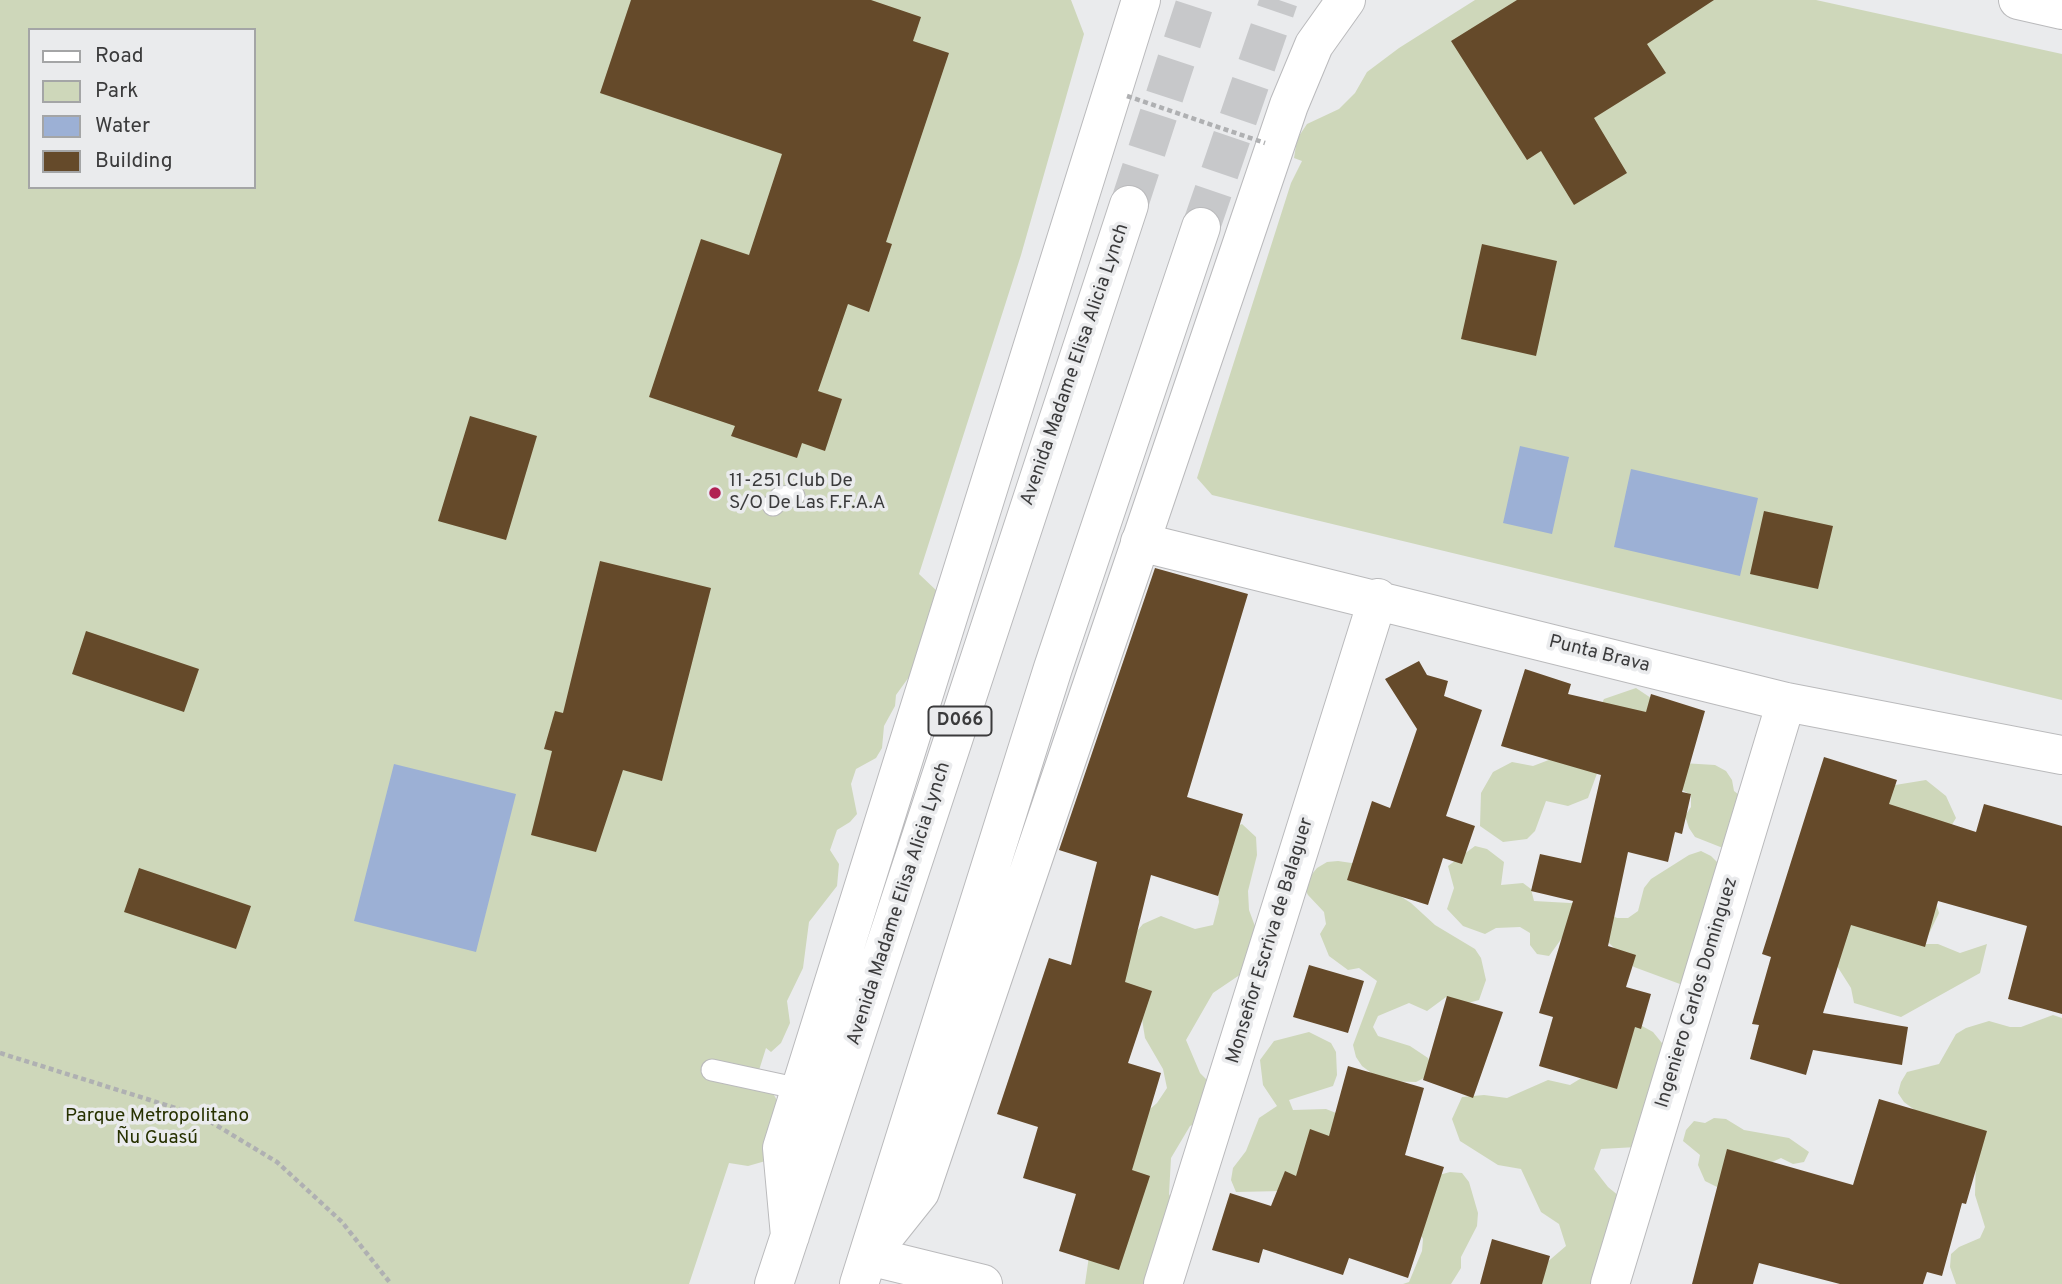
<!DOCTYPE html>
<meta charset="utf-8">
<style>
body{margin:0}
#map{position:relative;width:2062px;height:1284px;overflow:hidden;background:#eaebed;font-family:Overpass,sans-serif}
canvas{display:block}
.legend{position:absolute;left:28px;top:28px;width:228px;height:161px;box-sizing:border-box;background:#eaebed;border:2px solid #a4a5a6;margin:0;padding:9px 12px;list-style:none;font-size:21px;color:#3b3b3c}
.legend li{display:flex;align-items:center;gap:14px;height:35px}
.legend b{width:35px;border:2px solid #a4a5a6}
</style>
<div id="map">
<canvas width="2062" height="1284"></canvas>
<ul class="legend">
<li><b style="height:9px;background:#fff"></b>Road</li>
<li><b style="height:19px;background:#ced7ba"></b>Park</li>
<li><b style="height:19px;background:#9cb0d5"></b>Water</li>
<li><b style="height:19px;background:#654a2a"></b>Building</li>
</ul>
</div>
<script>
const ctx = document.querySelector('canvas').getContext('2d');
ctx.lineJoin = 'round';
function fillPath(path, color) { ctx.fillStyle = color; ctx.fill(path, 'evenodd'); }
const poly = rows => new Path2D(rows.map(r => 'M' + r).join(''));
function trace(path, color, width, dash) { ctx.strokeStyle = color; ctx.lineWidth = width; ctx.lineCap = dash ? 'butt' : 'round'; ctx.setLineDash(dash || []); ctx.stroke(path); }
function drawText(font, color, halo, rows, align = 'center') {
  ctx.font = font + ' Overpass,sans-serif'; ctx.lineWidth = 7; ctx.setLineDash([]); ctx.textBaseline = 'middle'; ctx.strokeStyle = halo; ctx.fillStyle = color; for (const [text, x, y, turn = 0] of rows) {
    ctx.save(); ctx.translate(x, y); ctx.rotate((+turn || 0) * Math.PI / 180); ctx.textAlign = isNaN(turn) ? turn : align; if (halo) ctx.strokeText(text, 0, 0); ctx.fillText(text, 0, 0); ctx.restore();
  }
}
const green = poly([
 [0,0,1071,0,1084,34,1021,255,919,574,938,592,924,656,896,695,895,706,884,726,882,748,876,758,856,769,851,784,857,814,850,822,837,830,830,850,839,864,837,886,809,922,803,968,787,1001,790,1023,781,1043,771,1052,766,1048,755,1083,774,1095,780,1106,769,1160,748,1166,729,1163,689,1284,0,1284],
 [30,30,254,30,254,187,30,187],
 [1475,0,1816,0,2062,54,2062,700,1212,495,1197,478,1291,183,1302,161,1294,158,1297,139,1307,124,1339,109,1355,93,1367,72,1399,48],
 [1636,688,1654,700,1682,763,1715,765,1726,771,1732,780,1734,791,1743,798,1728,850,1695,837,1689,828,1685,816,1691,807,1691,795,1671,784,1599,768,1588,798,1568,806,1546,801,1535,831,1527,839,1503,842,1480,826,1481,793,1493,772,1512,762,1533,766,1554,758,1599,709,1604,699],
 [1926,780,1946,796,1956,818,1932,857,1932,890,1939,913,1924,944,1938,944,1960,953,1987,944,1980,973,1901,1017,1854,1003,1851,988,1837,966,1889,786],
 [1242,824,1256,837,1257,855,1248,891,1249,910,1256,929,1244,972,1213,993,1186,1040,1200,1073,1213,1086,1207,1118,1190,1126,1171,1158,1169,1194,1193,1242,1158,1284,1085,1284,1093,1228,1143,1115,1157,1103,1167,1088,1163,1069,1145,1038,1142,1019,1119,988,1119,952,1143,924,1161,916,1195,929,1213,925,1219,902,1215,864,1226,831],
 [1475,846,1487,849,1504,862,1501,885,1523,883,1531,889,1534,901,1588,904,1617,918,1628,918,1638,911,1644,888,1651,879,1689,855,1701,851,1711,856,1719,864,1688,987,1634,967,1609,943,1580,926,1562,938,1549,956,1537,954,1530,945,1530,933,1520,927,1496,928,1485,934,1463,926,1447,909,1454,888,1448,866],
 [1338,861,1372,866,1392,891,1411,903,1435,925,1475,949,1481,958,1486,980,1479,1000,1468,1003,1446,997,1427,1011,1409,1003,1378,1016,1373,1027,1378,1036,1410,1046,1428,1058,1432,1067,1426,1077,1416,1082,1382,1081,1362,1066,1356,1057,1353,1045,1377,981,1359,968,1348,970,1329,956,1320,934,1326,924,1324,912,1308,895,1303,885,1317,868,1327,862],
 [2053,1015,2062,1018,2062,1284,1956,1284,1950,1267,1951,1254,1959,1247,1980,1238,1985,1227,1975,1195,1976,1156,1904,1102,1898,1093,1901,1082,1907,1072,1939,1064,1956,1034,1966,1028,1989,1021,2010,1027,2021,1027],
 [1633,1021,1653,1032,1666,1048,1654,1146,1601,1149,1594,1169,1608,1187,1625,1201,1610,1284,1530,1284,1531,1276,1566,1246,1559,1224,1541,1212,1521,1169,1498,1165,1460,1141,1452,1119,1462,1097,1484,1095,1507,1098,1548,1080,1570,1085,1588,1074],
 [1309,1032,1331,1043,1336,1052,1337,1075,1333,1086,1289,1100,1293,1110,1326,1109,1336,1113,1338,1124,1302,1177,1282,1191,1236,1192,1231,1180,1233,1168,1246,1151,1259,1118,1277,1106,1263,1085,1260,1060,1274,1041],
 [1714,1118,1726,1119,1744,1130,1789,1138,1809,1152,1804,1162,1793,1164,1781,1158,1717,1187,1705,1181,1698,1165,1700,1155,1683,1141,1686,1130,1694,1121,1705,1123],
 [1450,1172,1462,1173,1469,1182,1478,1213,1477,1226,1461,1257,1461,1268,1451,1284,1403,1284,1409,1282,1422,1251,1423,1239,1412,1219,1439,1175]
]);
const water = poly([
 [1520,446,1569,457,1552,534,1503,523],
 [1631,469,1758,498,1740,576,1614,547],
 [394,764,516,794,476,952,354,921]
]);
const building = poly([
 [631,0,871,0,921,17,913,41,949,53,886,242,892,244,869,312,848,304,818,391,842,399,825,451,802,443,797,458,731,436,735,426,649,397,701,239,749,255,782,154,600,93],
 [1517,0,1714,0,1647,44,1666,73,1594,118,1627,173,1574,205,1541,151,1527,160,1451,41],
 [1482,244,1557,261,1536,356,1461,339],
 [470,416,537,436,506,540,438,521],
 [1764,511,1833,526,1818,589,1750,574],
 [600,561,711,588,662,781,623,770,596,852,531,835,552,751,544,749,555,711,563,713],
 [1155,568,1248,594,1187,797,1243,814,1218,896,1151,875,1125,982,1152,991,1128,1063,1161,1073,1132,1170,1150,1176,1119,1270,1059,1251,1076,1194,1023,1178,1038,1127,997,1114,1049,958,1071,965,1097,862,1059,850],
 [86,631,199,669,184,712,72,674],
 [1419,661,1427,675,1448,681,1444,696,1482,710,1446,816,1475,826,1462,864,1443,858,1428,905,1347,880,1372,801,1390,808,1417,729,1385,679],
 [1525,669,1571,684,1568,694,1646,712,1651,694,1705,711,1682,792,1691,794,1682,834,1675,832,1668,862,1628,852,1608,946,1636,955,1626,987,1651,994,1641,1029,1635,1027,1617,1089,1539,1066,1553,1017,1539,1013,1573,901,1531,891,1540,854,1581,863,1601,775,1501,746],
 [1824,757,1897,780,1889,804,1976,832,1984,804,2062,826,2062,1014,2008,999,2027,926,1938,901,1925,947,1851,925,1823,1013,1908,1027,1902,1065,1813,1050,1806,1075,1750,1059,1759,1025,1752,1024,1771,957,1762,954],
 [139,868,251,906,236,949,124,912],
 [1309,965,1364,981,1348,1033,1293,1017],
 [1447,996,1503,1012,1473,1098,1423,1080],
 [1348,1066,1424,1088,1405,1155,1444,1167,1408,1278,1349,1258,1343,1275,1263,1249,1259,1263,1212,1250,1230,1193,1271,1206,1285,1171,1296,1176,1310,1129,1329,1136],
 [1879,1099,1987,1131,1966,1204,1962,1203,1942,1276,1927,1272,1923,1284,1840,1284,1759,1263,1753,1284,1692,1284,1727,1149,1853,1185],
 [1492,1239,1550,1256,1542,1284,1480,1284]
]);
const highwayTunnel = poly([
 [1129,205,1196,0],
 [1201,227,1279,0]
]);
const path = poly([
 [0,1053,201,1116,277,1162,342,1222,391,1284]
]);
const lane = poly([
 [773,505,781,497,794,496],
 [712,1070,800,1089]
]);
const street = poly([
 [1140,542,1786,702,2062,755],
 [869,1256,983,1284],
 [1163,1284,1378,598],
 [1610,1284,1786,702]
]);
const highway = poly([
 [2018,0,2062,10],
 [790,1236,782,1148,1141,0],
 [869,1256,920,1192,1289,105,1314,45,1346,0],
 [774,1284,1129,205],
 [859,1284,1053,668,1201,227]
]);
const pathBridge = poly([
 [1127,96,1265,143]
]);
const markers = [
 [715,493,7,"#b12052"]
];
const shields = [
 [960,721,63]
];
const shieldNames = [
 ["D066",960,721]
];
const streetNames = [
 ["Avenida Madame Elisa Alicia Lynch",1076,365,-71],
 ["Punta Brava",1599,655,14],
 ["Avenida Madame Elisa Alicia Lynch",900,904,-72],
 ["Monseñor Escriva de Balaguer",1271,941,-73],
 ["Ingeniero Carlos Dominguez",1698,993,-73]
];
const poiNames = [
 ["11-251 Club De",729,482],
 ["S/O De Las F.F.A.A",729,504]
];
const parkNames = [
 ["Parque Metropolitano",157,1117],
 ["Ñu Guasú",157,1139]
];
fillPath(green, '#ced7ba');
fillPath(water, '#9cb0d5');
fillPath(building, '#654a2a');
trace(highwayTunnel, '#c7c8ca', 38, [38, 19]);
trace(lane, '#bababc', 23);
trace(street, '#bababc', 40);
trace(highway, '#bababc', 40);
trace(path, '#afb0b2', 4.5, [5, 3.5]);
trace(lane, '#fff', 21);
trace(street, '#fff', 38);
trace(highway, '#fff', 38);
trace(pathBridge, '#afb0b2', 4.5, [5, 3.5]);
for (const [x, y, r, color] of markers) { const dot = new Path2D(); dot.arc(x, y, r, 0, 2 * Math.PI); ctx.fillStyle = color; ctx.fill(dot); trace(dot, '#eaebed', 2.5); }
for (const [x, y, w] of shields) { const box = new Path2D(); box.roundRect(x - w / 2, y - 14.5, w, 29, 5); ctx.fillStyle = '#eaebed'; ctx.fill(box); trace(box, '#3b3b3c', 2); }
drawText('bold 18px', '#3b3b3c', null, shieldNames);
drawText('19px', '#3b3b3c', '#eaebed', streetNames);
drawText('19px', '#3b3b3c', '#eaebed', poiNames, 'left');
drawText('19px', '#273100', '#eaebed', parkNames);
</script>
